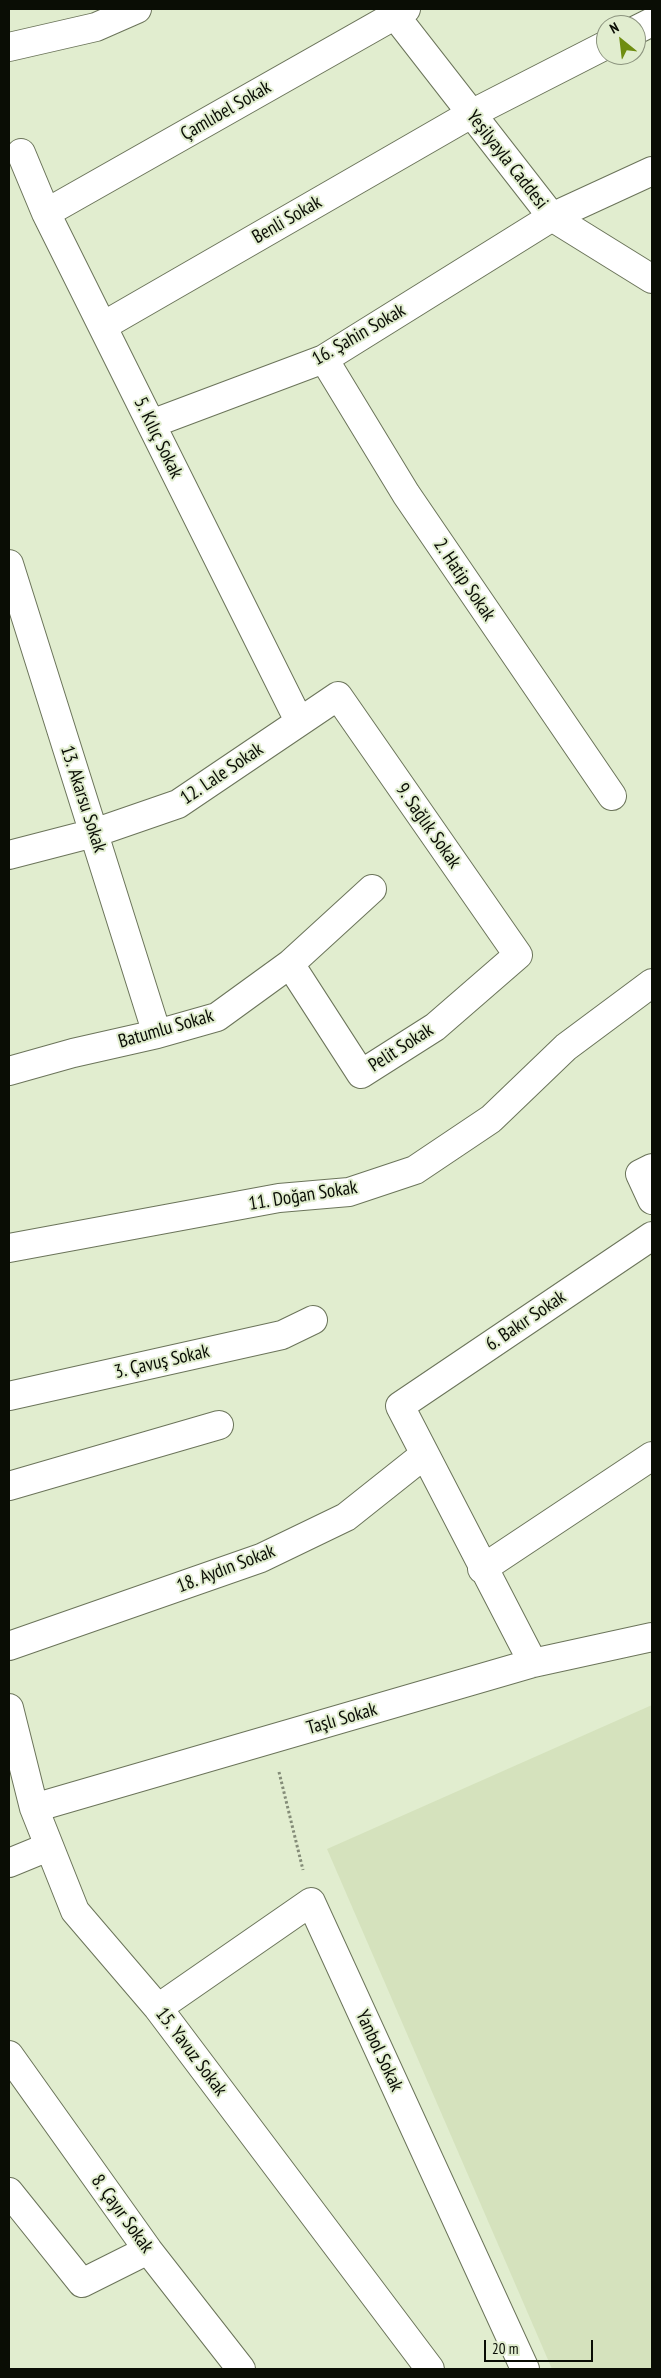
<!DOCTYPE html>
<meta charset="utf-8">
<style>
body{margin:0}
#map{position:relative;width:661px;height:2378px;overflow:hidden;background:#e1edcf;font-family:"PT Sans Narrow",sans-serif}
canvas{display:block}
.frame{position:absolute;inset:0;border:10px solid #0a0d05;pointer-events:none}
.north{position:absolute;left:596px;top:15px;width:50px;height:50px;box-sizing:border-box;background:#e1edcf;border:1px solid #8b937e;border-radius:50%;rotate:331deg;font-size:14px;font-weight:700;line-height:20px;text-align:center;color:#0a0d05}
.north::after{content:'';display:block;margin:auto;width:18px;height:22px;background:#6e8d10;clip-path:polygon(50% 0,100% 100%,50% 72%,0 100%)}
.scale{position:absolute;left:484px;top:2340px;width:109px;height:22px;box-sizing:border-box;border:2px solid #0a0d05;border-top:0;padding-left:6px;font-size:15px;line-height:18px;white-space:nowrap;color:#0a0d05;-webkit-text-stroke:4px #e1edcf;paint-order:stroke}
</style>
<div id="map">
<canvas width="661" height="2378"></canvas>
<div class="frame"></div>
<div class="north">N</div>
<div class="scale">20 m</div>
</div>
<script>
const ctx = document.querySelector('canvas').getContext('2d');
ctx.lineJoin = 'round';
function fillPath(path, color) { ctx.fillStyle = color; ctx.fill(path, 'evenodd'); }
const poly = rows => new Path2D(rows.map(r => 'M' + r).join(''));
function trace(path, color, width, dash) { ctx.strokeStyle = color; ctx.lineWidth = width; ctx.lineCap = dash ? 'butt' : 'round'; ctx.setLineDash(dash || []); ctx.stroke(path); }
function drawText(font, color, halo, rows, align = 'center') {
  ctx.font = font + ' "PT Sans Narrow",sans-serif'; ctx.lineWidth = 4; ctx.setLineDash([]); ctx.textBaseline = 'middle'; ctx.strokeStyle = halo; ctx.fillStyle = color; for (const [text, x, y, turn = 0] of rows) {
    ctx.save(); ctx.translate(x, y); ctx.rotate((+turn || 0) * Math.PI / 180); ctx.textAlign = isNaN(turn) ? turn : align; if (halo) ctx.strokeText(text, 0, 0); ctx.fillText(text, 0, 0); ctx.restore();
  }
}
const built = poly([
 [652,1705,652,2369,552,2369,327,1849]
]);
const path = poly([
 [279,1772,303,1870]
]);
const minor = poly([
 [390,9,552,217,652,279],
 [636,30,652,22],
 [9,47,96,27,137,9],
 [21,153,46,213,299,721],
 [46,213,406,9],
 [103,326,471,114,606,45],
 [324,359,406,494,612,796],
 [151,424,324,359,552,217,652,171],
 [9,564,157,1034],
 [9,855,94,833,178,804,338,696,518,955,435,1027,361,1074,290,964],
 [9,1071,73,1053,157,1034,217,1017,290,964,372,889],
 [652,1168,640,1174,652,1200],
 [9,1248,279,1198,349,1192,415,1170,491,1119,566,1047,652,983],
 [9,1396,282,1335,313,1320],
 [9,1486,219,1425],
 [482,1569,652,1456],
 [9,1646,261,1558,346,1517,424,1455],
 [533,1663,400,1406,652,1236],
 [9,1708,34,1808,75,1911,158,2008,430,2369],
 [34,1808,533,1663,652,1637],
 [9,1863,48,1847],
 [158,2008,311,1902,525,2369],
 [9,2055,148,2250,241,2369],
 [9,2192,82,2283,148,2250]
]);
const streetNames = [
 ["Çamlıbel Sokak",226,111,-30],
 ["Yeşilyayla Caddesi",507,160,52],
 ["Benli Sokak",287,220,-30],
 ["16. Şahin Sokak",359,335,-30],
 ["5. Kılıç Sokak",158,438,64],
 ["2. Hatip Sokak",464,580,56],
 ["12. Lale Sokak",222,774,-34],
 ["13. Akarsu Sokak",83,799,72],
 ["9. Sağlık Sokak",428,826,55],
 ["Batumlu Sokak",166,1029,-16],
 ["Pelit Sokak",401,1048,-33],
 ["11. Doğan Sokak",303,1196,-9],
 ["6. Bakır Sokak",526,1321,-34],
 ["3. Çavuş Sokak",162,1362,-13],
 ["18. Aydın Sokak",226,1569,-21],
 ["Taşlı Sokak",342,1719,-16],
 ["Yanbol Sokak",379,2051,65],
 ["15. Yavuz Sokak",191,2052,53],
 ["8. Çayır Sokak",122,2214,54]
];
fillPath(built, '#d5e2bd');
trace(minor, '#6b745a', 30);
trace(path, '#848c78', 3, [2.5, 2.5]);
trace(minor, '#fff', 28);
drawText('19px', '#0a0d05', '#e1edcf', streetNames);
</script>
